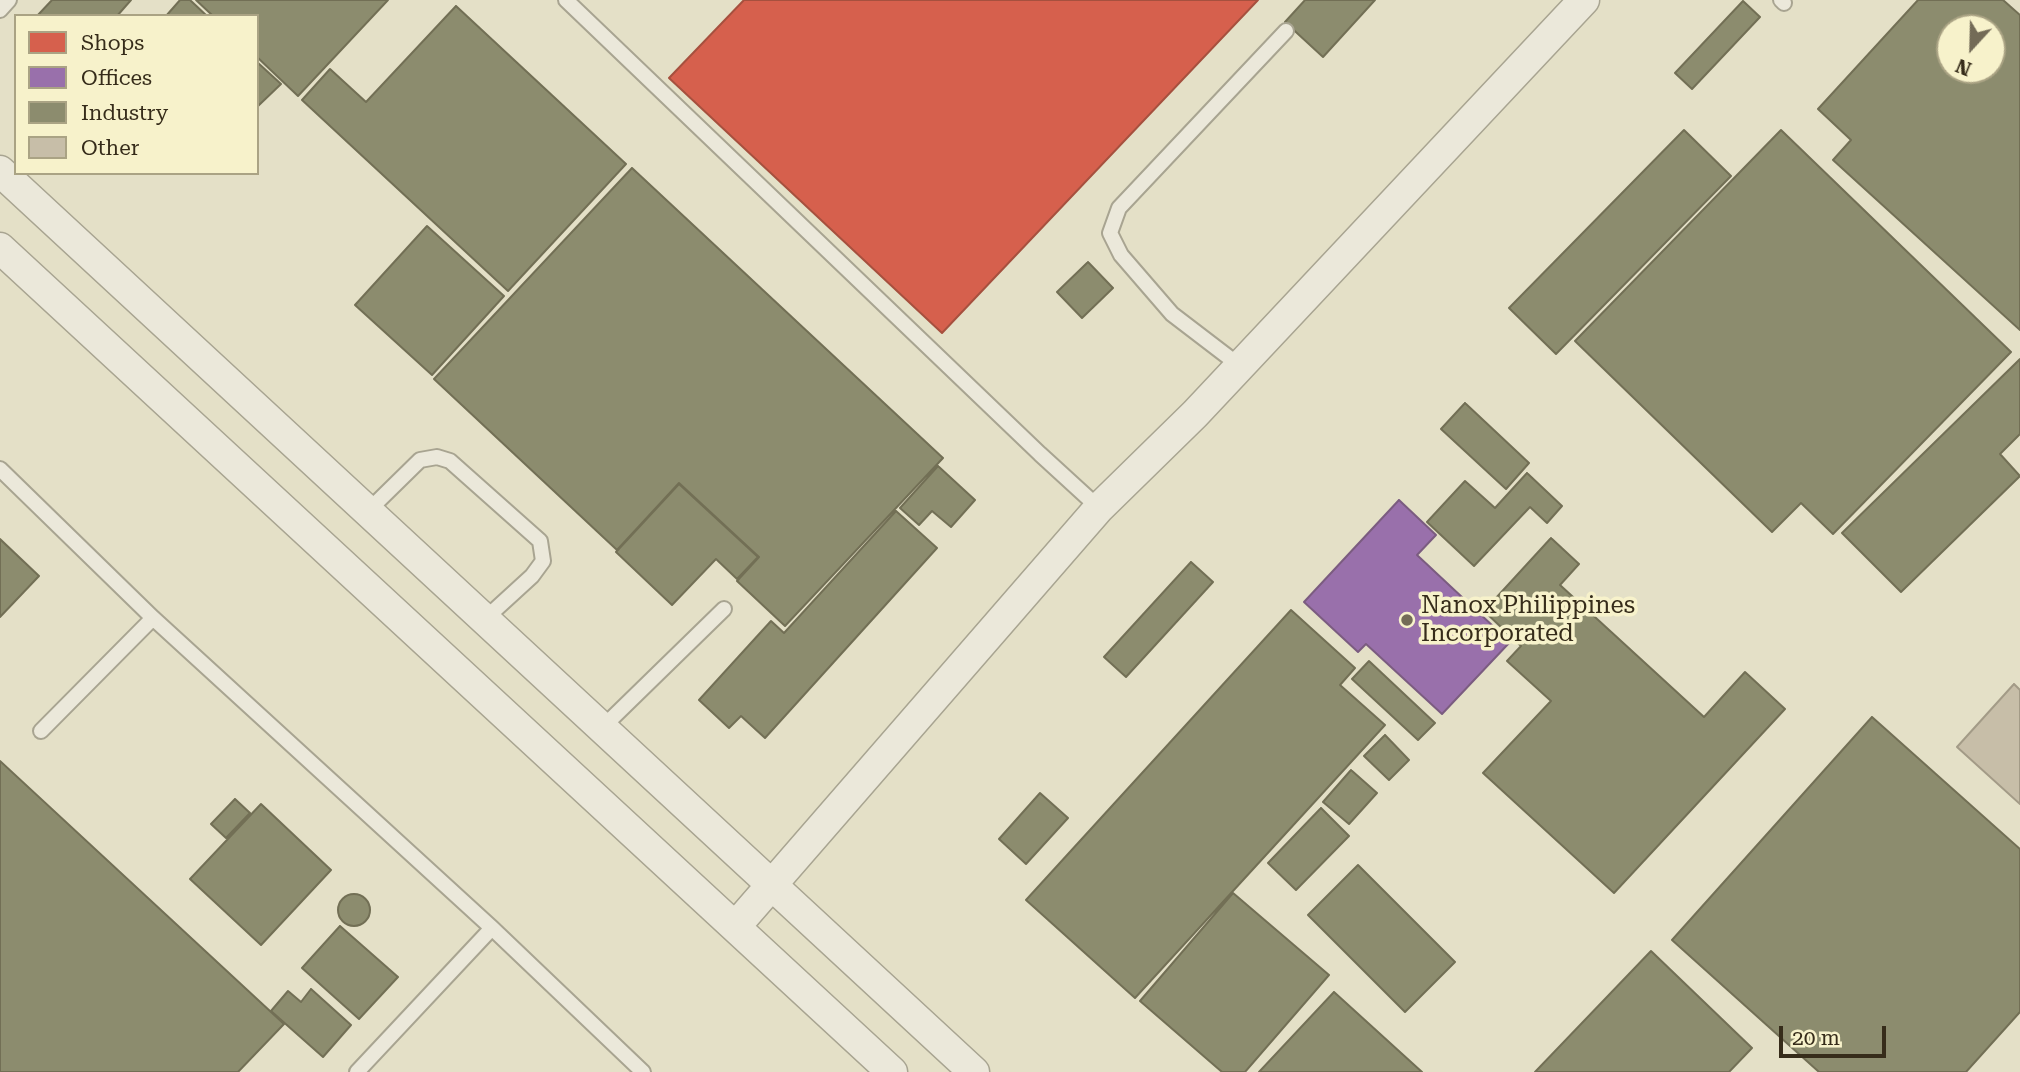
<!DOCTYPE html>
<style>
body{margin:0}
#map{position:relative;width:2020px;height:1072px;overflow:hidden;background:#e4e0c7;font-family:"Roboto Serif",serif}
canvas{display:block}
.legend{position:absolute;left:14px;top:14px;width:245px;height:161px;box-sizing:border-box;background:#f7f2cb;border:2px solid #aaa384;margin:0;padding:9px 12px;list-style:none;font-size:21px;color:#362c1a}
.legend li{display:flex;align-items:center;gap:14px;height:35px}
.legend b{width:35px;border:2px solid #aaa384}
.north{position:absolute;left:1936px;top:14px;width:70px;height:70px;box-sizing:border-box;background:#f7f2cb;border:2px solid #aaa384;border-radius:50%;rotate:202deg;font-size:19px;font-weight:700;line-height:28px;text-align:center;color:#362c1a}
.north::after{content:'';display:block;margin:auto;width:24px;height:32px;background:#736b57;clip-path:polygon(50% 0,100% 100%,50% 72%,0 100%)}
.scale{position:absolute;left:1779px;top:1026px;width:107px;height:32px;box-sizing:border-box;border:4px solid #362c1a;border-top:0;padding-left:9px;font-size:21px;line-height:24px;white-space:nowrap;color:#362c1a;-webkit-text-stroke:5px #f7f2cb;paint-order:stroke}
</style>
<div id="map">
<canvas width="2020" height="1072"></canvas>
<ul class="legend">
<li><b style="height:19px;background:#d6604d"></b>Shops</li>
<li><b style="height:19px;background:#9970ab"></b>Offices</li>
<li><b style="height:19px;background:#8c8c6e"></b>Industry</li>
<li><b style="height:19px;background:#c7bea8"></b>Other</li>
</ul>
<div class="north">N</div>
<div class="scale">20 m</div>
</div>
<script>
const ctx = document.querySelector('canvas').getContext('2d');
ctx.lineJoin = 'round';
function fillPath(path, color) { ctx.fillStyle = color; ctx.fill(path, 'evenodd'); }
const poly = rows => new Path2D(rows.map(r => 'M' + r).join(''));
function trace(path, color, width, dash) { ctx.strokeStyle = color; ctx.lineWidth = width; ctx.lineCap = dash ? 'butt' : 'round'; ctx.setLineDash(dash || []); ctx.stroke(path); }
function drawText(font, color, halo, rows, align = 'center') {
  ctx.font = font + ' "Roboto Serif",serif'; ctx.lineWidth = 7; ctx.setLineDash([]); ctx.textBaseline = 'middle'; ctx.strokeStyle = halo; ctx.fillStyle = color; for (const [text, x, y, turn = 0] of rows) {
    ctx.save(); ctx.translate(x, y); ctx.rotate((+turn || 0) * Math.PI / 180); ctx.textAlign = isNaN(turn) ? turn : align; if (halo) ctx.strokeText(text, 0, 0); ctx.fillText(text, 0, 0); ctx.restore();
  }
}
const shops = poly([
 [744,0,1258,0,942,333,669,78,744,0]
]);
const offices = poly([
 [1399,500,1436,535,1417,555,1510,642,1442,714,1366,644,1358,652,1304,602,1399,500]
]);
const industry = poly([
 [52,0,131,0,117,16,37,16,52,0],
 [180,0,190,0,207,16,166,16,180,0],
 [196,0,388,0,298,96,257,57,257,16,213,16,196,0],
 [1305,0,1375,0,1323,57,1285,22,1305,0],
 [1918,0,2003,0,2020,15,2020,330,1833,160,1851,140,1818,109,1918,0],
 [1950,28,1992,28,1992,70,1950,70,1950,28],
 [1743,1,1760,17,1692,89,1675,73,1743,1],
 [456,6,626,164,508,291,302,100,330,69,366,102,456,6],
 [257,62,281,84,257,107,257,62],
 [1684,130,1731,176,1556,354,1509,308,1684,130],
 [1781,130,2011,352,1833,534,1801,503,1772,532,1575,341,1781,130],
 [632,168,943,458,785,626,737,581,759,557,679,483,617,550,434,379,632,168],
 [427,226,504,296,432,375,355,305,427,226],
 [1088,262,1113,288,1082,318,1057,292,1088,262],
 [2020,359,2020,434,2000,454,2020,476,1901,592,1842,533,2020,359],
 [1465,403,1529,463,1506,489,1441,429,1465,403],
 [938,466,975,500,951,527,932,511,919,525,900,508,938,466],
 [1527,473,1562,506,1547,523,1530,507,1474,566,1427,522,1465,481,1495,508,1527,473],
 [679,484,758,557,737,579,716,559,672,605,616,552,679,484],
 [896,511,937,548,765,738,741,716,729,728,699,700,771,621,784,633,896,511],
 [1551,538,1579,564,1560,585,1704,717,1745,672,1785,709,1614,893,1483,773,1551,701,1507,661,1521,646,1484,611,1551,538],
 [0,539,39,576,0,617,0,539],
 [1191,562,1213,582,1126,677,1104,657,1191,562],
 [1291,610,1355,668,1340,685,1385,725,1135,998,1026,900,1291,610],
 [1369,661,1435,723,1418,740,1352,679,1369,661],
 [1872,717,2020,849,2020,1012,1966,1072,1819,1072,1672,940,1872,717],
 [1385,735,1409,760,1389,780,1364,756,1385,735],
 [0,761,284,1024,238,1072,0,1072,0,761],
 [1351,770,1377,793,1349,824,1323,802,1351,770],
 [1040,793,1068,818,1026,864,999,839,1040,793],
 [235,799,250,813,226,838,211,824,235,799],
 [261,804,331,870,261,945,190,879,261,804],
 [1321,808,1349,836,1296,890,1268,863,1321,808],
 [1358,865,1455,962,1405,1012,1308,915,1358,865],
 [1233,893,1329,975,1245,1072,1222,1072,1140,1001,1233,893],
 '338 910a16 16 0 1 1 32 0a16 16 0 1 1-32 0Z',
 [340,926,398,977,359,1019,302,968,340,926],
 [1651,951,1752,1048,1729,1072,1535,1072,1651,951],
 [311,989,351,1025,323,1057,271,1011,288,991,301,1002,311,989],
 [1334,992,1422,1072,1259,1072,1334,992]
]);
const building = poly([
 [2014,684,2020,690,2020,804,1957,747,2014,684]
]);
const lane = poly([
 [566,0,1040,454,1099,508],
 [1781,0,1784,3],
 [0,10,9,0],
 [1240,366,1172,314,1121,255,1110,233,1119,208,1286,31],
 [0,469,153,618,492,928,643,1072],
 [368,511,420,460,437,457,450,461,540,541,543,561,532,576,485,619],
 [602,728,724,609],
 [41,731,153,618],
 [357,1072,492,928]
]);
const street = poly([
 [0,171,974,1072],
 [0,248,892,1072],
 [735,927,1099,508,1195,414,1584,0]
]);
const markers = [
 [1407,620,7,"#736b57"]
];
const poiNames = [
 ["Nanox Philippines",1421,606],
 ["Incorporated",1421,634]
];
fillPath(shops, '#d6604d');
trace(shops, '#a6503e', 2);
fillPath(offices, '#9970ab');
trace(offices, '#7b5c80', 2);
fillPath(industry, '#8c8c6e');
trace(industry, '#726f55', 2);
fillPath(building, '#c7bea8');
trace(building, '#a39b87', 2);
trace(lane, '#a8a491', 18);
trace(street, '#a8a491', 33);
trace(lane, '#ebe8da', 14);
trace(street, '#ebe8da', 30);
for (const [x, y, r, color] of markers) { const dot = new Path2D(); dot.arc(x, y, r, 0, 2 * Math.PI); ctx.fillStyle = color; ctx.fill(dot); trace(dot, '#f7f2cb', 2.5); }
drawText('24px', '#362c1a', '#f7f2cb', poiNames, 'left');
</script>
